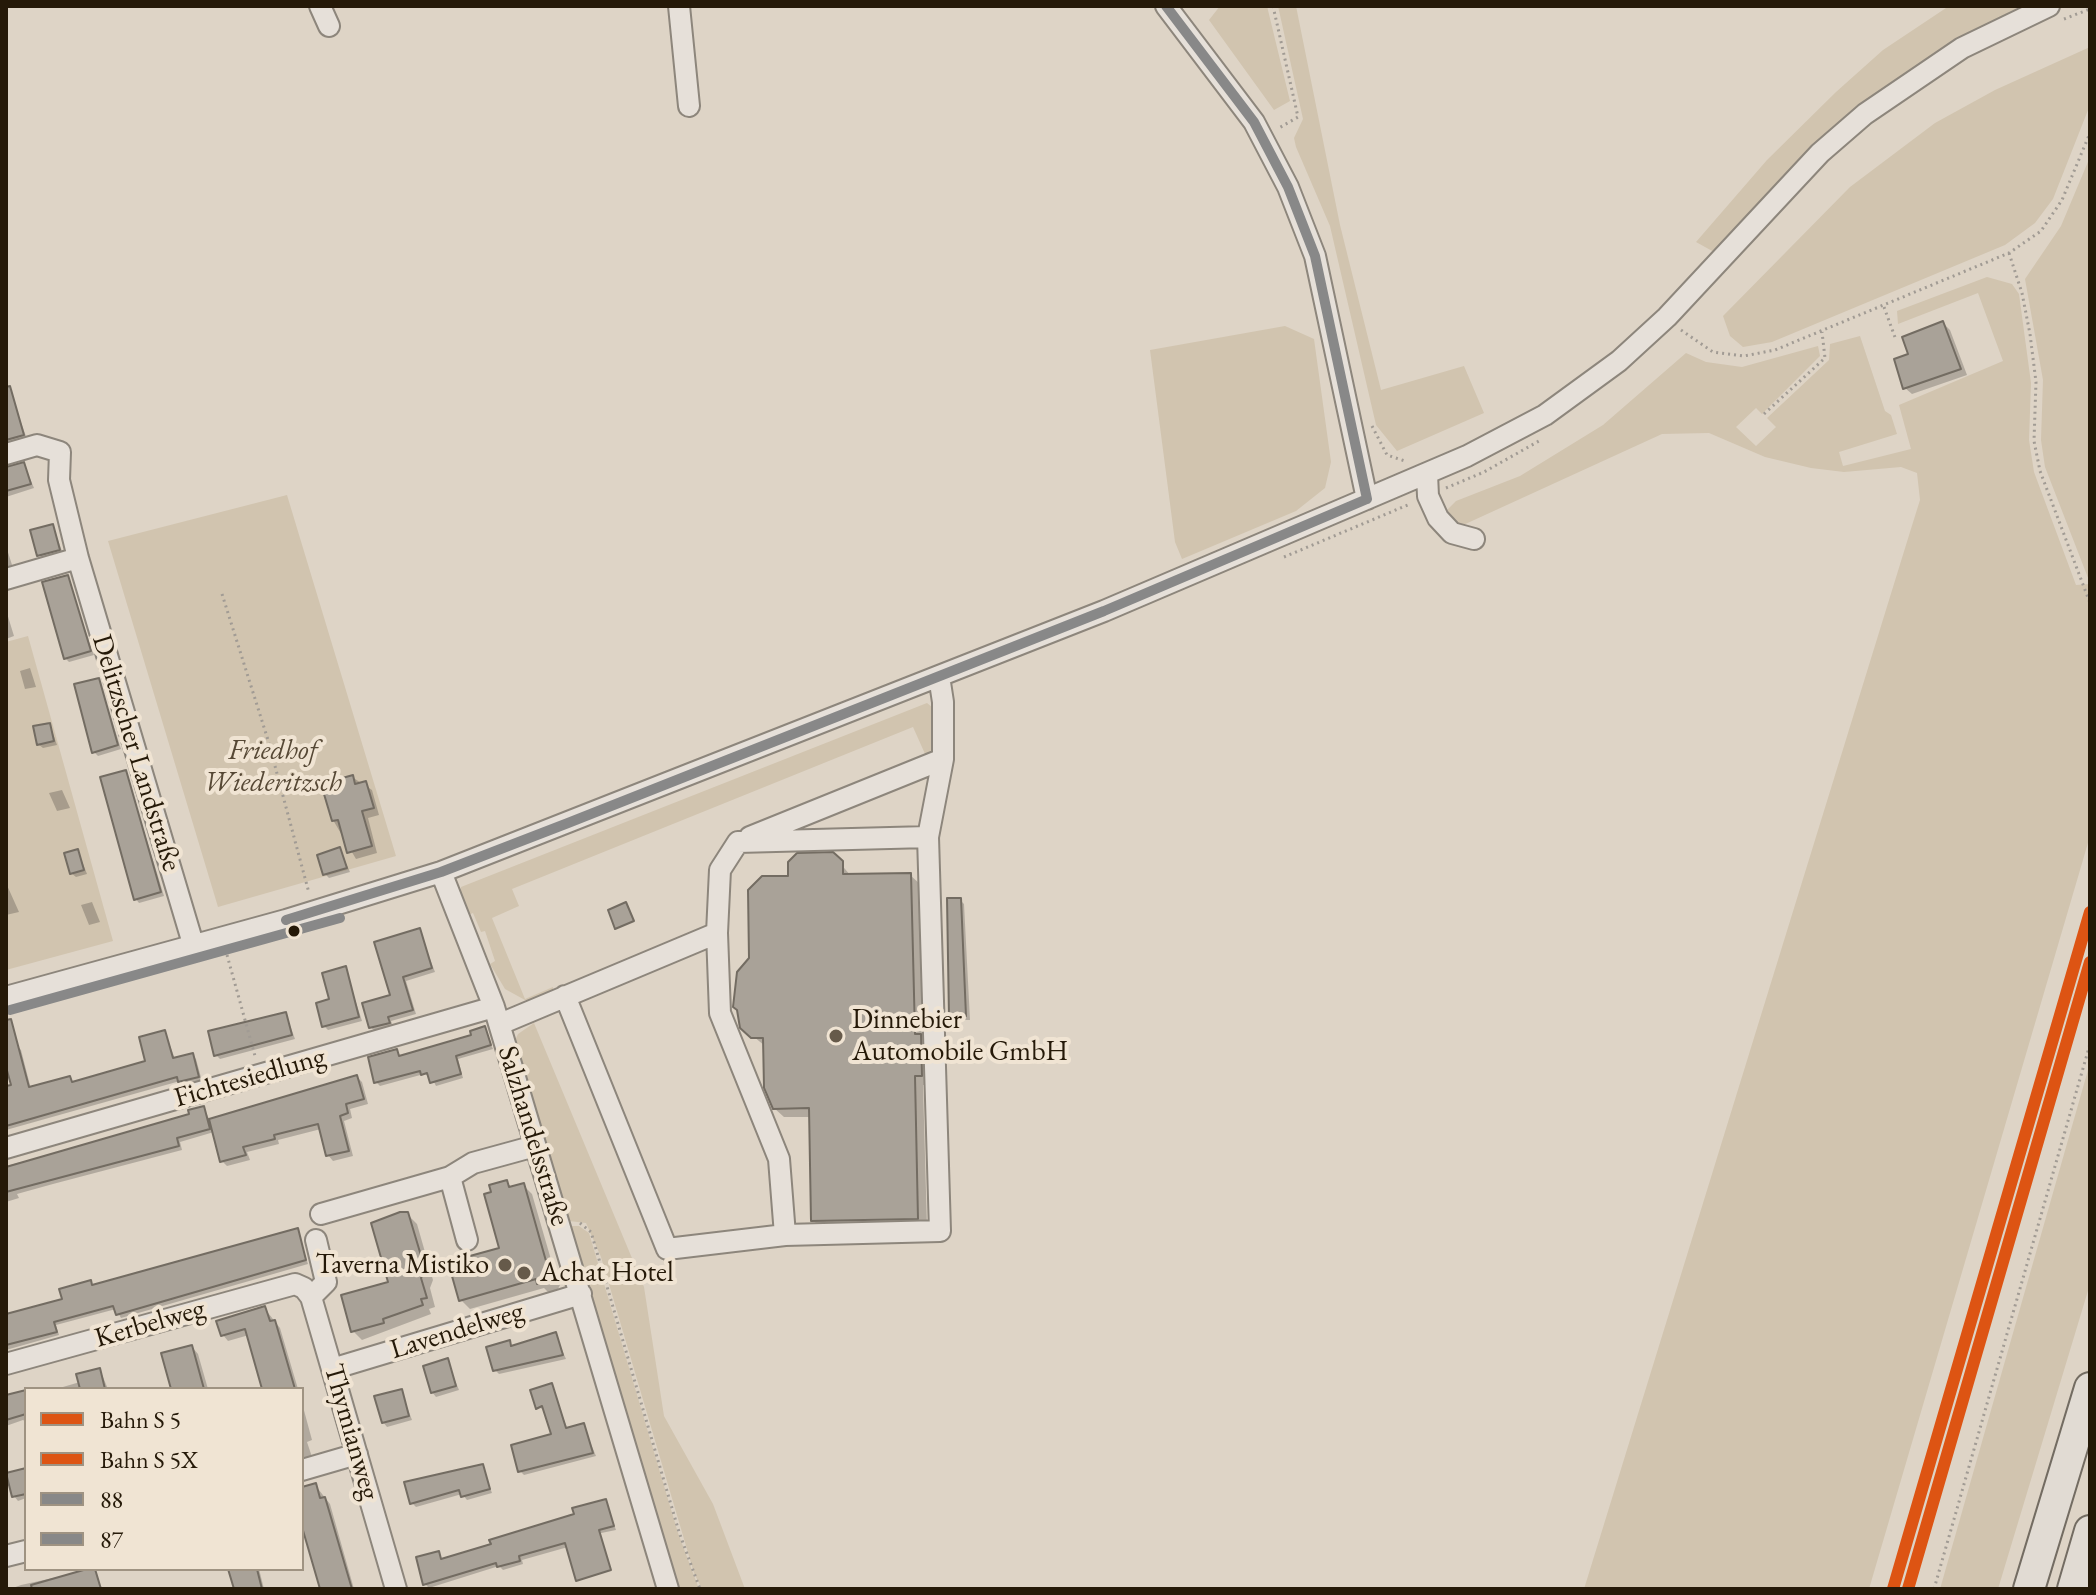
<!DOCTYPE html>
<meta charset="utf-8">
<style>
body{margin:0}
#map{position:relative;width:2096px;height:1595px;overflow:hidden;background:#ded4c6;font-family:"EB Garamond",serif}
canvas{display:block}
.frame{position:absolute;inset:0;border:8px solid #251908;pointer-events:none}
.legend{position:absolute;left:24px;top:1387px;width:280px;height:184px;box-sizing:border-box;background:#f0e4d3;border:2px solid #9f9382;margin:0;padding:10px 14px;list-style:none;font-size:24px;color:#251908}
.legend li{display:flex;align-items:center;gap:16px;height:40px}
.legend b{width:40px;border:2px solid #9f9382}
</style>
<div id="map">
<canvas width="2096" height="1595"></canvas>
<div class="frame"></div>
<ul class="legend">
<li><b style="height:10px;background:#dd5413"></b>Bahn S 5</li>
<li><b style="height:10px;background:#dd5413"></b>Bahn S 5X</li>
<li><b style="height:10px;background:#888"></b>88</li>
<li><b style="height:10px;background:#888"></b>87</li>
</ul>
</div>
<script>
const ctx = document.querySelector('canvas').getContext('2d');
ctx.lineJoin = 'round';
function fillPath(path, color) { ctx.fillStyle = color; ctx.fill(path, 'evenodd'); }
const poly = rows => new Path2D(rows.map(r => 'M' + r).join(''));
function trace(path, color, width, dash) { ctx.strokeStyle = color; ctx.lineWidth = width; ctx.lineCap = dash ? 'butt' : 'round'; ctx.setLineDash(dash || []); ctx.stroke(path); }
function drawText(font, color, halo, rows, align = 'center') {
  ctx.font = font + ' "EB Garamond",serif'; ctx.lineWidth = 8; ctx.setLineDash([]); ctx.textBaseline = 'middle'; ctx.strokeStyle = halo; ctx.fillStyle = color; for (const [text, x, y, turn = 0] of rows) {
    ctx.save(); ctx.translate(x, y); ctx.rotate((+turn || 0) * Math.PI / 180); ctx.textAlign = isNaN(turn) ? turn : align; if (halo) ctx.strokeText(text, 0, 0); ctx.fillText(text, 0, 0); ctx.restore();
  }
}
const green = poly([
 [1220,6,1267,6,1290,101,1274,110,1209,20],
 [1278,6,1296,6,1340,225,1381,390,1464,366,1484,413,1397,451,1376,425,1330,226,1296,147,1294,138,1303,119],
 [1949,6,2022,6,1957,39,1858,106,1813,144,1714,252,1696,242,1767,160,1836,92,1883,50],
 [2090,47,2090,105,2053,199,2035,223,2005,245,1772,342,1743,347,1730,336,1723,316,1850,187,1935,123,1995,90],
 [2090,157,2090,583,2045,467,2041,440,2043,380,2025,279,2061,226],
 [1987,277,2012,284,2019,294,2031,383,2029,440,2034,472,2076,585,2090,584,2090,836,1869,1589,1584,1589,1910,532,1920,500,1917,473,1901,467,1844,472,1811,468,1765,457,1709,433,1662,434,1461,526,1451,521,1445,512,1456,501,1520,476,1603,425,1686,353,1706,362,1742,367,1818,346,1820,356,1762,414,1756,408,1736,427,1756,446,1776,427,1767,418,1829,360,1830,344,1860,336,1885,411,1891,415,1897,434,1839,452,1843,466,1911,449,1899,405,2003,361,1978,293,1898,324,1897,311],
 [1285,326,1314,339,1331,462,1325,488,1296,511,1182,559,1175,542,1150,350],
 [287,495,396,856,218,907,108,541],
 [28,636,113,941,6,970,6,642],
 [927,703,933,708,935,752,926,756,913,727,512,889,519,906,492,918,525,999,553,987,553,992,535,1000,525,1000,505,989,490,964,495,961,485,931,481,932,473,913,468,915,460,895,461,887],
 [534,1023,644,1287,664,1416,713,1504,745,1589,702,1589,694,1573,601,1257,586,1223,569,1221,513,1045,518,1034],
 [2090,1063,2090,1284,1998,1589,1940,1589],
 [570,1226,579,1226,589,1233,678,1533,699,1589,677,1589]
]);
const shadow = poly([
 [1943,323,1950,330,1967,375,1912,394,1905,388,1911,355],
 [14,403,27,439,6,446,6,405],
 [24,464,34,488,6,497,6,469],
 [53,526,63,554,43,559,39,555],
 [6,546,13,568,6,570],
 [67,577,94,655,69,662,65,658],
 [6,610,14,636,6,639],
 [30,668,36,687,25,689,20,671],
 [99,680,121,749,98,756,94,752],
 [50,725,57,745,43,748,38,744],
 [126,772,164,896,139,903,135,898],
 [352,777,372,790,379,815,368,818,377,853,356,859,333,820],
 [62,790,70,808,57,811,49,793],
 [340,850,350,872,329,878,325,874],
 [78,851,87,874,76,877,71,873],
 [833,855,851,876,910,875,920,884,923,1039,930,1045,931,1085,923,1085,927,1227,822,1230,813,1220,811,1117,784,1117,774,1108,765,1046,742,1027,734,992,790,878],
 [6,883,19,912,6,915],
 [960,900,964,904,970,1020,955,1020,951,1016],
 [92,902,100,922,89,925,81,905],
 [419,930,435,972,406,981,416,1014,391,1021,393,1026,375,1031,370,1027,393,997],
 [345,968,362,1021,328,1030,324,1026],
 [286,1014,295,1039,220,1059,216,1055],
 [484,1029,493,1049,458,1059,463,1078,436,1086,431,1076,424,1074,380,1086,376,1082,397,1051,401,1057,474,1037],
 [165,1032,175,1059,192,1055,196,1059,202,1081,184,1085,180,1081,6,1130,6,1088,13,1086,6,1049,17,1046,21,1050,31,1089,70,1078,74,1083,147,1062],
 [357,1077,362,1082,368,1104,350,1109,352,1118,344,1121,353,1156,333,1161,328,1155,321,1129,278,1140,279,1144,247,1152,250,1160,227,1166,222,1161,214,1132,180,1142,182,1150,53,1184,17,1194,19,1198,6,1202,6,1166,138,1132,204,1108,210,1121],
 [506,1182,512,1188,523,1185,532,1194,552,1263,562,1281,558,1289,548,1292,544,1288,470,1309,461,1300,502,1249,493,1194],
 [408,1215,417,1224,433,1280,430,1288,435,1307,429,1309,431,1314,362,1340,353,1331,390,1283],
 [297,1230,308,1264,121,1318,116,1309,56,1325,59,1335,6,1350,6,1317,64,1301,90,1283,94,1287],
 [265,1309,280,1328,298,1389,264,1389,249,1335,228,1341,223,1335],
 [555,1334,566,1359,499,1374,495,1370,509,1343,514,1347],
 [192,1347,198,1354,208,1389,173,1389],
 [447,1360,459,1390,436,1397,432,1392],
 [100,1370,108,1389,56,1389,80,1382],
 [551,1385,568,1430,583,1425,596,1456,524,1475,520,1471,553,1436,546,1410,537,1407],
 [401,1391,412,1420,387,1427,383,1422],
 [26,1392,26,1422,23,1420,6,1426,6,1398],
 [302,1403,312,1440,307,1442,312,1457,302,1460],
 [482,1466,492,1493,467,1500,462,1494,416,1507,412,1503],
 [26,1470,26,1498,18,1501,14,1496],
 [315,1485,330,1504,354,1589,322,1589,302,1519,302,1489],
 [606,1501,616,1530,567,1540,568,1547,522,1560,523,1564,503,1570,499,1566,429,1588,425,1584,438,1554,443,1560,493,1546],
 [94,1569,99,1589,10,1589,21,1585],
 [230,1569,259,1569,264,1589,235,1589]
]);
const building = poly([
 [1943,321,1961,369,1903,389,1894,359,1908,354,1902,337,1943,321],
 [10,386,24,435,6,440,6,387,10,386],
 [24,462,31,484,6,491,6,467,24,462],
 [53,524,60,550,37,556,30,530,53,524],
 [68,575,91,651,64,659,42,582,68,575],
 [99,678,118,745,92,753,74,684,99,678],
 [50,723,54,741,37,745,33,726,50,723],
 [126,770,161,892,134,900,100,777,126,770],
 [353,775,355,784,366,781,374,808,362,811,372,846,347,853,338,820,332,821,321,784,353,775],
 [340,847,347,868,323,875,317,855,340,847],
 [78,849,84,870,70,874,64,853,78,849],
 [833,852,843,861,843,874,911,873,915,1034,921,1034,922,1076,915,1076,918,1219,811,1221,809,1108,773,1109,764,1088,763,1038,751,1038,740,1028,737,1010,733,1007,737,972,749,958,748,890,762,876,788,876,788,862,797,853,833,852],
 [947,898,961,898,966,1016,949,1017,947,898],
 [626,902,634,921,615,929,608,910,626,902],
 [420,928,432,968,403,977,413,1010,388,1017,390,1023,369,1028,362,1003,390,995,374,942,420,928],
 [346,966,359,1017,322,1027,316,1003,329,999,322,973,346,966],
 [286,1012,292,1035,214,1056,208,1031,286,1012],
 [11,1019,29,1087,70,1076,72,1082,145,1061,139,1037,165,1030,173,1058,193,1053,199,1077,178,1082,177,1077,6,1126,6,1086,11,1085,6,1067,6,1020,11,1019],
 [485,1026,491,1045,456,1056,461,1074,430,1083,427,1073,421,1075,420,1071,374,1083,368,1057,397,1049,399,1056,471,1035,470,1031,485,1026],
 [357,1075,364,1099,346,1104,348,1113,340,1116,349,1151,326,1156,318,1124,274,1135,275,1139,243,1147,246,1155,220,1162,209,1119,357,1075],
 [204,1106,210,1129,177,1138,179,1146,6,1192,6,1167,189,1114,188,1110,204,1106],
 [507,1180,509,1187,524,1183,546,1261,551,1259,554,1271,549,1280,537,1284,536,1279,459,1301,448,1262,499,1248,484,1194,491,1192,489,1185,507,1180],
 [400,1212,408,1212,425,1269,421,1278,427,1298,421,1299,423,1305,383,1319,384,1323,351,1332,341,1295,388,1282,371,1223,400,1212],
 [298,1228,306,1260,116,1315,113,1306,54,1322,57,1332,6,1345,6,1314,62,1299,59,1289,91,1280,92,1285,298,1228],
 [265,1306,270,1321,275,1320,295,1389,262,1389,245,1329,221,1336,216,1321,265,1306],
 [556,1332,563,1355,493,1371,486,1347,510,1340,511,1346,556,1332],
 [192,1345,204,1389,171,1389,161,1353,192,1345],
 [448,1358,456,1386,431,1393,423,1366,448,1358],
 [100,1368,105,1389,80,1389,76,1374,100,1368],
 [552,1383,566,1428,584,1423,593,1453,518,1472,511,1445,551,1434,542,1406,536,1409,530,1390,552,1383],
 [402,1389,409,1416,382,1423,374,1396,402,1389],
 [26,1390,26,1414,6,1420,6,1395,26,1390],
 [483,1464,490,1489,461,1497,459,1490,410,1504,404,1482,483,1464],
 [26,1468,26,1494,12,1497,6,1473,26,1468],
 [316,1483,320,1498,325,1497,352,1589,320,1589,302,1527,302,1487,316,1483],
 [606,1499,614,1526,599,1530,611,1570,576,1581,565,1543,519,1556,520,1561,497,1567,496,1563,423,1585,416,1557,439,1551,441,1559,491,1544,489,1540,574,1514,572,1508,606,1499],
 [87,1569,95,1569,101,1589,32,1589,31,1585,87,1569],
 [228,1569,257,1569,262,1589,234,1589,228,1569]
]);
const path = poly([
 [1273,6,1298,117,1279,128],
 [2064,19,2090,9],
 [2009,253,2022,293,2030,334,2036,382,2034,441,2040,471,2090,603],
 [1884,307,1896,340],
 [1681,330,1713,352,1744,356,1775,350,2009,253,2041,231,2062,200,2090,133],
 [1764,414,1825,358,1822,332],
 [1372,426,1387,455,1405,461],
 [1446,488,1484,472,1539,441],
 [1284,557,1410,504],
 [222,594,268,740,309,893],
 [227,955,255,1056],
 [580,1223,591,1232,679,1532,700,1589],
 [1934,1589,2090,1044]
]);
const minor = poly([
 [320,6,329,26],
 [679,6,689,106],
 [1166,6,1254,122,1288,187,1315,256,1367,499],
 [6,454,37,445,60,452,59,480,78,558,194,947],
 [1427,474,1428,496,1438,518,1452,533,1474,539],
 [6,579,78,558],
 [750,837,943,759],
 [441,872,494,1007,668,1589],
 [565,996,667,1249,785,1235,779,1159,720,1013,717,933],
 [6,997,286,920,441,872,1104,611,1467,456,1545,415,1619,361,1667,317,1820,153,1865,114,1962,48,2049,6],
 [500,1024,717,933,720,870,738,842,928,837,943,759,943,702,939,676],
 [6,1148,494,1007],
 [450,1177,467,1240],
 [321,1214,450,1177,473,1163,535,1146],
 [785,1235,940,1231,928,837],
 [311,1297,326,1282,316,1240],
 [6,1364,295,1284,304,1288,311,1297,396,1589],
 [332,1369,581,1294],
 [302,1470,357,1454],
 [6,1556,26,1551]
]);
const highway = poly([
 [2029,1589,2090,1388],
 [2073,1589,2090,1531]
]);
const bus1 = poly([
 [1166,6,1254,122,1288,187,1315,256,1367,499],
 [286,920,441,872,568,823,1104,611,1367,499]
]);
const bus2 = poly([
 [10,1010,340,918]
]);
const rail1 = poly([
 [1893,1589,2090,912]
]);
const rail2 = poly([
 [1908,1589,2090,962]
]);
const markers = [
 [294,931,7,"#251908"],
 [836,1036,8,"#665a4a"],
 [505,1265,8,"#665a4a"],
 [524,1273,8,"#665a4a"]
];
const parkNames = [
 ["Friedhof",273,751],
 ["Wiederitzsch",273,783]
];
const streetNames = [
 ["Delitzscher Landstraße",136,753,73],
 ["Fichtesiedlung",250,1078,-16],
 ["Salzhandelsstraße",533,1136,73],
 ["Kerbelweg",150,1324,-16],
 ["Lavendelweg",457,1331,-17],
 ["Thymianweg",351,1432,74]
];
const poiNames = [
 ["Dinnebier",852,1020],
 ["Automobile GmbH",852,1052],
 ["Taverna Mistiko",489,1265,"right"],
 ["Achat Hotel",540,1273]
];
fillPath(green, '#d1c4af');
fillPath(shadow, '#0003');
fillPath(building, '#a9a298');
trace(building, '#736c62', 2);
trace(minor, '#8d867c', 24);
trace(highway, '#736c62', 34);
trace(path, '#a19b94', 3, [2, 4]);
trace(minor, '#e6e0d9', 20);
trace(highway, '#e1dbd3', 30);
trace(bus1, '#888', 10);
trace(bus2, '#888', 10);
trace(rail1, '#dd5413', 12);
trace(rail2, '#dd5413', 12);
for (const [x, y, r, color] of markers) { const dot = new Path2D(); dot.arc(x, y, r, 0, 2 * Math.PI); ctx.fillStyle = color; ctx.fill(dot); trace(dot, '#f0e4d3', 3); }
drawText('italic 28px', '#564835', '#f0e4d3', parkNames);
drawText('28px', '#251908', '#f0e4d3', streetNames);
drawText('28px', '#251908', '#f0e4d3', poiNames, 'left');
</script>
